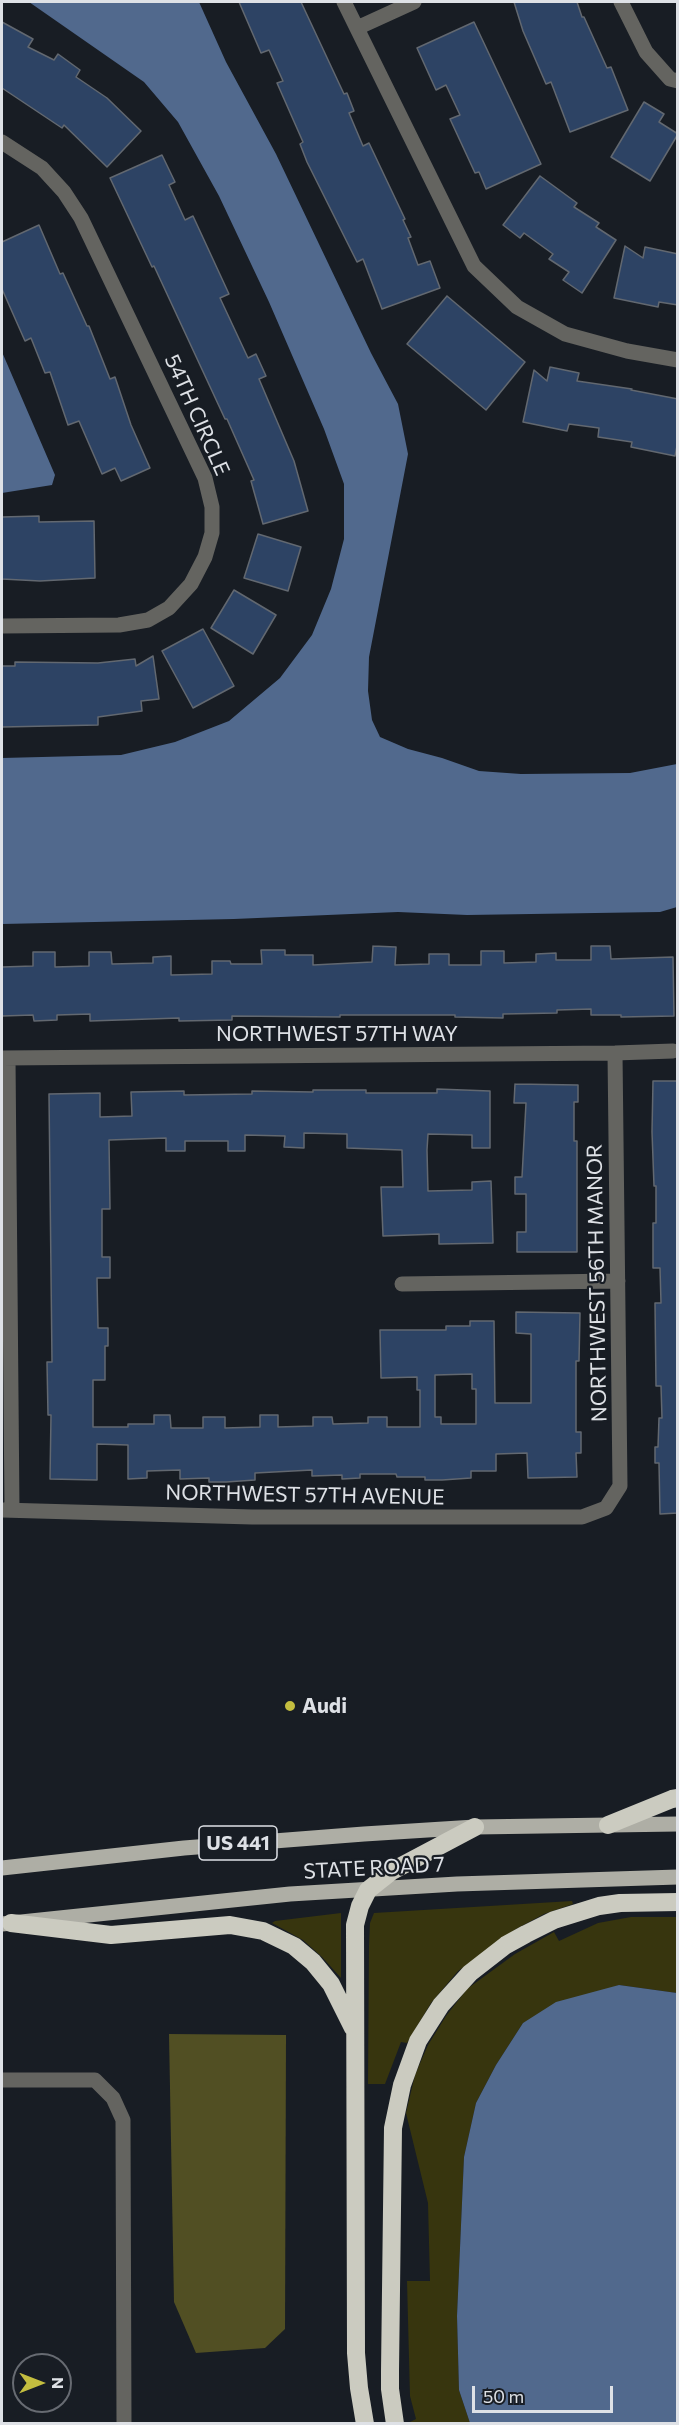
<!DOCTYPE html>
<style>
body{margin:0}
#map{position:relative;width:679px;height:2425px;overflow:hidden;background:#181d24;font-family:Commissioner,sans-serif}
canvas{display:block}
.frame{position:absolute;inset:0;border:3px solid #dee1e6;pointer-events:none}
.north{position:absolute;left:12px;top:2353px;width:60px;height:60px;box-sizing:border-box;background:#181d24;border:2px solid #676b72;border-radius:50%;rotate:90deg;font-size:16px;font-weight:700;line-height:24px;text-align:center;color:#dee1e6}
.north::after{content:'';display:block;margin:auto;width:21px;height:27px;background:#c3bd3f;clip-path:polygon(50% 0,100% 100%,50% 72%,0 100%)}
.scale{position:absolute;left:472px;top:2386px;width:141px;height:27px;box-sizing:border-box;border:3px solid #dee1e6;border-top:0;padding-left:8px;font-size:18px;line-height:21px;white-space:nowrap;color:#dee1e6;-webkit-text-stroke:4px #181d24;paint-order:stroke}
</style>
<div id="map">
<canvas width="679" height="2425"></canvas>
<div class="frame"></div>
<div class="north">N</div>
<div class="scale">50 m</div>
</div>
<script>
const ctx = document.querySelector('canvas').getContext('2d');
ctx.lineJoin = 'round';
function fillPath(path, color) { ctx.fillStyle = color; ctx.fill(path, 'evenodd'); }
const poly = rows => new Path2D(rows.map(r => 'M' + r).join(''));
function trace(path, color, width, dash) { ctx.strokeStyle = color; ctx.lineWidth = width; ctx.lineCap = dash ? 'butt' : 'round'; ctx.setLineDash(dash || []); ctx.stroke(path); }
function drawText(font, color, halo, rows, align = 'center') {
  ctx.font = font + ' Commissioner,sans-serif'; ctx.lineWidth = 4.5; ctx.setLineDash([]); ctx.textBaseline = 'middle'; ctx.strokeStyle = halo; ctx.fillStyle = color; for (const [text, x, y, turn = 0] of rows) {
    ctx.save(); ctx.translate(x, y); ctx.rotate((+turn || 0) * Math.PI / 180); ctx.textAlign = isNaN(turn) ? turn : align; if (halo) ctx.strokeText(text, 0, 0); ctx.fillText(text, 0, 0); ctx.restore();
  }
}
const green = poly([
 [572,1901,573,1904,544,1914,516,1929,458,1971,431,2003,407,2043,401,2042,385,2084,368,2084,369,1945,370,1923,374,1913],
 [341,1913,341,1978,322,1957,303,1940,272,1923,275,1921],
 [631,1917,677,1917,677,1993,619,1985,523,2023,496,2065,476,2103,464,2157,457,2316,459,2390,470,2423,406,2424,416,2419,410,2396,407,2281,430,2281,428,2203,406,2113,415,2075,428,2045,446,2016,467,1989,515,1954,554,1932,559,1941,598,1923]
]);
const forest = poly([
 [169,2034,286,2035,285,2329,265,2348,196,2353,174,2302]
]);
const water = poly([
 [29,2,199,2,226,62,276,154,371,353,398,404,408,454,369,657,368,691,372,720,380,737,408,749,442,758,479,771,521,774,630,773,677,764,677,907,660,912,467,915,398,912,234,919,2,924,2,758,121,755,175,742,229,721,280,678,312,635,331,589,344,539,344,484,324,429,269,302,219,196,178,122,144,82],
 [2,352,55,475,52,485,2,493],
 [619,1985,677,1993,677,2423,470,2423,459,2390,457,2316,464,2157,476,2103,496,2065,523,2023,556,2002]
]);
const building = poly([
 [239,2,301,2,344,94,347,93,354,111,349,113,363,146,369,143,405,219,403,220,411,237,408,238,418,265,430,261,440,288,382,309,363,259,357,262,307,162,300,144,303,142,277,83,283,81,269,50,261,53,239,2],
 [514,2,577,2,582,17,584,17,607,68,611,67,628,110,570,132,551,82,546,84,523,31,514,2],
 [2,22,33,39,28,47,54,60,58,54,80,70,76,77,107,98,141,131,107,167,64,125,62,128,2,88,2,22],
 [474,22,541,164,486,189,479,172,475,173,450,119,460,115,446,85,436,90,417,48,474,22],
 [644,102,664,114,659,122,678,134,650,181,611,157,644,102],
 [162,155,175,182,169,185,185,220,193,216,229,294,220,298,248,358,256,354,266,376,259,379,294,461,308,511,263,524,251,481,254,480,227,419,225,419,154,266,152,267,110,178,162,155],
 [540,176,577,203,574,207,599,223,596,227,616,240,582,293,563,280,569,272,549,259,553,254,524,233,520,238,503,225,540,176],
 [39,225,60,274,63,273,87,326,89,326,110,379,115,377,131,425,150,468,121,481,115,468,102,474,79,421,68,425,50,372,45,373,31,338,25,341,2,289,2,242,39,225],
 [625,246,643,258,645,247,678,254,678,305,659,302,658,307,614,298,625,246],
 [447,296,525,362,486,410,407,344,447,296],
 [550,367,579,373,577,381,632,389,631,390,678,399,678,441,675,456,631,447,632,442,598,437,599,428,569,424,567,431,523,422,534,370,547,381,550,367],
 [39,516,39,522,94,521,95,578,40,581,2,579,2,517,39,516],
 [258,534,301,547,288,591,244,578,258,534],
 [234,590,276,615,253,654,211,628,234,590],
 [203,629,234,686,193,708,162,651,203,629],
 [153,656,159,699,141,701,142,711,98,717,98,725,2,727,2,666,15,666,15,662,98,663,135,659,136,666,153,656],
 [373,946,396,947,395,965,429,964,429,954,449,954,449,965,481,965,481,951,504,951,504,963,536,962,536,954,556,953,556,960,591,960,591,946,610,946,611,959,673,957,674,1016,621,1017,621,1015,591,1015,591,1009,557,1010,557,1013,503,1014,503,1018,455,1017,455,1015,340,1015,340,1017,232,1016,232,1020,179,1021,179,1018,90,1021,90,1014,57,1015,57,1020,34,1021,33,1015,2,1016,2,967,33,966,33,952,55,952,55,967,89,966,89,952,111,952,112,964,153,963,153,957,171,956,171,975,212,974,212,961,230,961,231,964,262,964,261,950,285,950,285,955,313,955,313,965,372,962,373,946],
 [653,1081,678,1081,678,1513,660,1514,659,1463,655,1463,655,1447,658,1447,659,1418,662,1418,661,1386,656,1386,655,1303,661,1303,660,1268,653,1268,653,1223,656,1223,656,1186,654,1186,652,1132,653,1081],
 [515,1084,578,1085,578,1102,574,1102,574,1141,577,1141,577,1252,517,1252,517,1232,526,1232,526,1194,515,1194,515,1177,522,1177,526,1103,514,1103,515,1084],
 [437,1089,490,1091,490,1148,472,1148,472,1135,428,1134,427,1150,428,1191,472,1190,472,1182,491,1181,493,1243,439,1244,439,1234,383,1236,381,1187,403,1187,402,1150,347,1148,347,1134,304,1133,304,1148,284,1147,285,1136,245,1135,245,1151,228,1151,228,1141,185,1141,185,1151,166,1151,166,1138,109,1140,110,1209,102,1209,102,1257,110,1257,110,1278,97,1278,98,1328,108,1328,108,1346,105,1346,105,1380,93,1380,93,1427,128,1427,128,1424,154,1424,154,1415,170,1415,171,1428,203,1428,203,1417,225,1417,225,1428,260,1427,260,1415,278,1415,278,1427,313,1426,313,1417,332,1417,333,1424,368,1423,368,1417,387,1417,387,1427,420,1427,420,1390,417,1390,417,1377,381,1378,380,1330,446,1330,446,1326,470,1326,470,1321,494,1321,495,1403,531,1403,531,1334,516,1333,516,1312,580,1313,579,1361,576,1361,576,1432,581,1432,581,1453,576,1453,577,1477,528,1478,527,1453,496,1454,496,1471,471,1471,471,1478,442,1480,425,1480,425,1477,397,1477,396,1474,360,1474,360,1478,342,1479,342,1475,312,1476,312,1470,255,1473,255,1480,226,1482,209,1482,209,1478,180,1479,180,1470,147,1471,147,1478,128,1479,128,1445,97,1444,97,1480,50,1479,51,1415,48,1415,47,1362,52,1362,49,1094,100,1093,100,1117,132,1116,131,1092,184,1091,184,1095,252,1094,252,1091,313,1092,313,1090,366,1090,366,1093,437,1093,437,1089],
 [472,1374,472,1389,476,1389,476,1424,441,1424,441,1417,435,1417,435,1375,472,1374]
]);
const minor = poly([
 [344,2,474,266,517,307,565,334,627,351,678,360],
 [621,2,646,52,670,79,678,81],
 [357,28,414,2],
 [2,142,42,168,64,192,81,218,205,478,212,507,212,533,205,557,191,584,169,608,148,620,119,625,2,626],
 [2,1058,615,1053,673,1051],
 [8,1058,12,1510],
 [402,1284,618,1281],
 [2,1510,252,1517,582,1517,606,1508,620,1486,615,1053],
 [2,2080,95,2080,113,2098,123,2120,124,2424]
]);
const major = poly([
 [2,1868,184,1848,364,1834,475,1827,678,1824],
 [2,1924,290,1894,457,1884,678,1877]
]);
const highway = poly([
 [608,1825,672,1799,678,1798],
 [11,1923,111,1935,230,1925,263,1931,294,1946,313,1962,331,1984,353,2028],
 [365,2424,359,2388,356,2353,355,1925,360,1906,368,1890,392,1871,475,1827],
 [395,2424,390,2389,390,2371,393,2128,402,2085,418,2041,441,2005,470,1973,506,1945,526,1934,554,1920,599,1906,620,1903,678,1902]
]);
const markers = [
 [290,1706,6,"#c3bd3f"]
];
const shields = [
 [238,1843,78]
];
const shieldNames = [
 ["US 441",238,1843]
];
const streetNames = [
 ["54TH CIRCLE",197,415,66],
 ["NORTHWEST 57TH WAY",337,1034],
 ["NORTHWEST 56TH MANOR",597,1283,-91],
 ["NORTHWEST 57TH AVENUE",305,1495,1],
 ["STATE ROAD 7",374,1868,-3]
];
const poiNames = [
 ["Audi",302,1706]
];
fillPath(green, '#37350e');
fillPath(forest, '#514f23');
fillPath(water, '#51698d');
fillPath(building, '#2d4364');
trace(building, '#626870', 1.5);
trace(minor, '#646460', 15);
trace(major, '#aeaea5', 15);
trace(highway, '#cbcbc0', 18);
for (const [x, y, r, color] of markers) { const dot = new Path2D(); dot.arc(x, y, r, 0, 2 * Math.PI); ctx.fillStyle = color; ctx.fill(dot); trace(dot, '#181d24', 2); }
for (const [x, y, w] of shields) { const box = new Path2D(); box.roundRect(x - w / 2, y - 17, w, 34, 4.5); ctx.fillStyle = '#181d24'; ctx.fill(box); trace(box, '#dee1e6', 1.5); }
drawText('bold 20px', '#dee1e6', null, shieldNames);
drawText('21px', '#dee1e6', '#181d24', streetNames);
drawText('bold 21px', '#dee1e6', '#181d24', poiNames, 'left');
</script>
